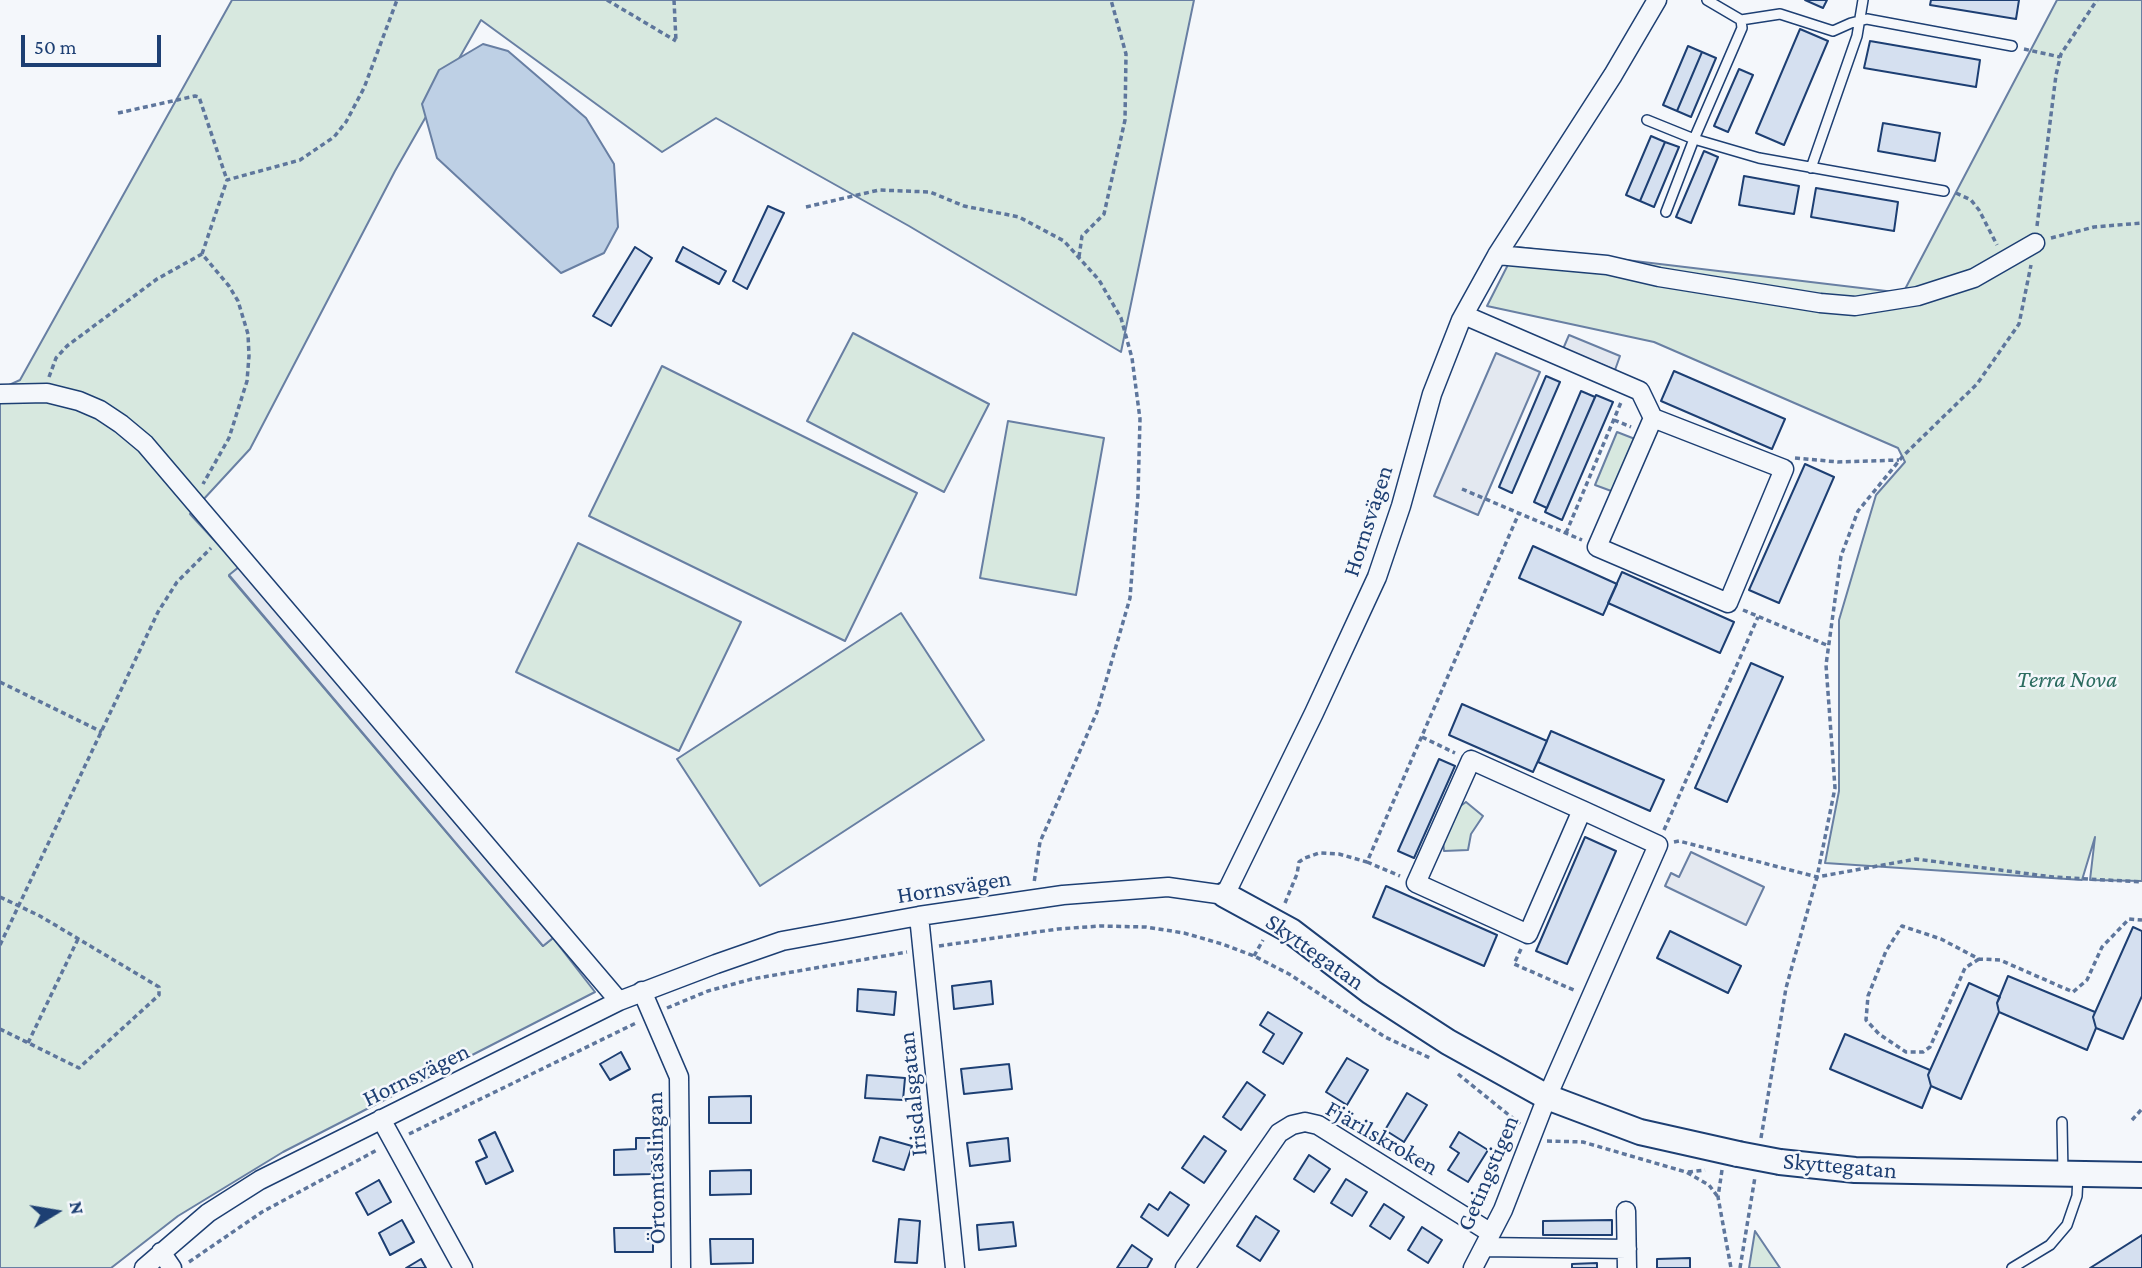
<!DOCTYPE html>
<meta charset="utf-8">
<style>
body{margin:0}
#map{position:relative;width:2142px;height:1268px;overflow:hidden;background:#f4f7fb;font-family:"Crimson Pro",serif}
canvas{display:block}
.north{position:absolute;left:21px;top:1177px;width:70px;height:70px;-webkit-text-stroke:5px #f4f7fb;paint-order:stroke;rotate:79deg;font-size:19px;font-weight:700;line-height:28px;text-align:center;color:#1d3f73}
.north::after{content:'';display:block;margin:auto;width:24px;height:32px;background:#1d3f73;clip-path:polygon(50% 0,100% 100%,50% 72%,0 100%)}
.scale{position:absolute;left:21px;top:35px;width:140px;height:32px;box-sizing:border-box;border:4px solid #1d3f73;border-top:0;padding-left:9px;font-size:21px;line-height:24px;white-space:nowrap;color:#1d3f73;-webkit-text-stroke:5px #f4f7fb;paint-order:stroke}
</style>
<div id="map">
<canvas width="2142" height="1268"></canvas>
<div class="north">N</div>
<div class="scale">50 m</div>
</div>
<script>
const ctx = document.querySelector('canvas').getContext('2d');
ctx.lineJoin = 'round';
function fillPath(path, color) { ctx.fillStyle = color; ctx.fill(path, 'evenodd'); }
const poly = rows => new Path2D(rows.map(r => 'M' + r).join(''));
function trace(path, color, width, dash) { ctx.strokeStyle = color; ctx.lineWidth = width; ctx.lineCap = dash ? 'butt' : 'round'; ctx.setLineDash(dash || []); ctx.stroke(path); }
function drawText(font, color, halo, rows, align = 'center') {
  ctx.font = font + ' "Crimson Pro",serif'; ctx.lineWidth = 5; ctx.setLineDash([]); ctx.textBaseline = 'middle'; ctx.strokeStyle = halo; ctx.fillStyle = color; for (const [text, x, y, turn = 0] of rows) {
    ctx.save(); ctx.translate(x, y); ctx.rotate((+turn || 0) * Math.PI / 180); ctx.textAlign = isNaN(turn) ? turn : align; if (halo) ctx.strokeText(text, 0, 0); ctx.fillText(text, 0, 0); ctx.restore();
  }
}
const green = poly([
 [232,0,1194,0,1121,352,909,226,716,118,662,152,481,20,395,171,250,449,190,514,239,567,229,576,543,946,553,938,595,992,283,1152,178,1216,111,1268,0,1268,0,389,20,380,232,0],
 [2057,0,2142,0,2142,881,2090,880,2095,837,2082,880,1825,863,1839,791,1839,620,1876,495,1905,462,1898,448,1654,342,1487,306,1517,247,1903,293,2057,0],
 [853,333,989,404,944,492,807,421,853,333],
 [662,366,917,493,845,641,589,516,662,366],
 [1008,421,1104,438,1076,595,980,578,1008,421],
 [1617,432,1635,439,1614,492,1595,485,1617,432],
 [578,543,741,622,679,751,516,672,578,543],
 [901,613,984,740,760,886,677,759,901,613],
 [1466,802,1483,816,1471,834,1468,850,1444,851,1443,840,1459,807,1466,802],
 [1755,1231,1780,1268,1749,1268,1755,1231]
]);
const parking = poly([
 [1569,335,1620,356,1615,370,1563,349,1569,335],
 [1496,353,1540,372,1478,515,1434,496,1496,353],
 [239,567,553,938,543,946,229,575,239,567],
 [1691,852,1764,887,1746,925,1665,886,1671,873,1679,877,1691,852]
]);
const water = poly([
 [483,44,508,51,586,118,614,164,618,227,604,253,561,273,437,158,422,104,439,70,483,44]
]);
const building = poly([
 [1805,0,1827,0,1823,8,1805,0],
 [1931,0,2019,0,2016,19,1930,5,1931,0],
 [1800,29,1828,41,1784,145,1756,133,1800,29],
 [1870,41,1980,60,1976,87,1864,68,1870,41],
 [1688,46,1702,52,1677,111,1663,105,1688,46],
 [1702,52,1716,58,1691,117,1677,111,1702,52],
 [1739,69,1753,75,1728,132,1714,126,1739,69],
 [1883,123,1940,133,1935,161,1878,151,1883,123],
 [1651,136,1665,142,1640,201,1626,195,1651,136],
 [1665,142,1679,147,1654,207,1640,201,1665,142],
 [1704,151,1718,157,1691,223,1676,217,1704,151],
 [1744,176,1799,186,1794,214,1739,205,1744,176],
 [1816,188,1898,202,1894,231,1811,217,1816,188],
 [768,206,784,213,747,289,733,281,768,206],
 [635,247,652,258,611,326,593,316,635,247],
 [683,247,726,271,719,284,676,261,683,247],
 [1674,371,1785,419,1772,449,1661,401,1674,371],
 [1546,376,1560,382,1512,493,1499,487,1546,376],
 [1581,391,1595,397,1547,508,1534,502,1581,391],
 [1596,395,1613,402,1562,520,1545,512,1596,395],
 [1805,464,1834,477,1779,603,1749,590,1805,464],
 [1533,546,1617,584,1603,615,1519,578,1533,546],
 [1622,572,1734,622,1720,653,1608,603,1622,572],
 [1751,663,1783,677,1727,802,1695,788,1751,663],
 [1462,704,1547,741,1533,772,1449,735,1462,704],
 [1551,731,1664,780,1650,811,1538,762,1551,731],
 [1439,759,1455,766,1414,858,1398,851,1439,759],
 [1585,837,1616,851,1567,964,1536,951,1585,837],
 [1386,886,1497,935,1484,966,1373,917,1386,886],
 [2133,927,2142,931,2142,996,2123,1039,2096,1028,2093,1017,2133,927],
 [1670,931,1741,966,1728,993,1657,958,1670,931],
 [2008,976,2095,1012,2093,1017,2096,1028,2087,1050,1999,1012,1997,1003,2008,976],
 [991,981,993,1004,954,1009,952,986,991,981],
 [1969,983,2000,997,1997,1003,1999,1012,1961,1099,1931,1086,1928,1075,1969,983],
 [858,989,896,992,894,1015,857,1011,858,989],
 [1268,1012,1302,1033,1283,1064,1263,1052,1274,1034,1260,1025,1268,1012],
 [1845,1034,1930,1070,1928,1075,1931,1086,1922,1108,1830,1069,1845,1034],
 [621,1052,630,1069,610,1080,600,1064,621,1052],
 [1347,1058,1368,1070,1347,1105,1326,1092,1347,1058],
 [1009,1064,1012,1089,964,1094,961,1069,1009,1064],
 [867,1075,905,1078,903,1100,865,1098,867,1075],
 [1247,1082,1265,1095,1241,1130,1223,1117,1247,1082],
 [1407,1093,1427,1105,1404,1142,1385,1130,1407,1093],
 [751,1096,751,1123,709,1123,709,1097,751,1096],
 [495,1132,513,1171,486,1184,476,1162,487,1157,479,1140,495,1132],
 [1459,1132,1488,1150,1468,1182,1448,1170,1459,1153,1450,1147,1459,1132],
 [1204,1136,1226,1151,1204,1183,1182,1168,1204,1136],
 [880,1137,912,1146,904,1170,873,1161,880,1137],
 [636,1138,652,1138,652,1174,614,1175,614,1150,636,1149,636,1138],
 [1008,1138,1010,1161,970,1166,967,1143,1008,1138],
 [1309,1155,1330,1169,1314,1192,1294,1179,1309,1155],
 [751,1170,751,1194,710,1195,710,1171,751,1170],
 [1346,1179,1367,1192,1352,1216,1331,1203,1346,1179],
 [379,1180,391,1202,368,1215,356,1193,379,1180],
 [1170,1192,1189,1205,1168,1236,1141,1217,1149,1204,1158,1210,1170,1192],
 [1384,1204,1404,1217,1390,1239,1370,1226,1384,1204],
 [1256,1216,1279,1231,1260,1261,1237,1246,1256,1216],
 [899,1219,920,1221,917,1263,895,1262,899,1219],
 [402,1220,414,1242,390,1255,379,1233,402,1220],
 [1612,1220,1612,1235,1543,1235,1543,1221,1612,1220],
 [1013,1222,1016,1246,979,1250,977,1225,1013,1222],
 [1422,1227,1442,1240,1428,1263,1408,1250,1422,1227],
 [614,1228,653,1228,653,1252,615,1252,614,1228],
 [2142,1235,2142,1268,2090,1268,2142,1235],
 [710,1239,753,1239,753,1263,711,1264,710,1239],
 [1132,1245,1152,1259,1147,1268,1117,1268,1132,1245],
 [1690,1258,1690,1268,1657,1268,1657,1259,1690,1258],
 [421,1259,426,1268,406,1268,421,1259],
 [1597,1263,1597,1268,1572,1268,1572,1264,1597,1263]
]);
const path = poly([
 [607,0,676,41],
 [674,0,676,41],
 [2024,49,2060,57],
 [118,113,195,96,199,97,227,180],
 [1956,193,1971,200,1979,210,1997,245],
 [806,207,879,190,930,192,964,206,1019,217,1064,241,1099,280,1121,318,1132,358,1140,419,1138,495,1130,598,1097,712,1040,842,1034,883],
 [2037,226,2056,75,2061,54,2097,0],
 [2051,238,2094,227,2142,223],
 [202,254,227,180,300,160,334,137,346,122,364,88,397,0],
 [1079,257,1082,236,1104,214,1125,120,1126,54,1111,0],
 [49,377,56,358,67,346,157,279,202,254,229,286,238,301,248,334,249,356,247,381,229,438,203,484],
 [1614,420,1631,427],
 [1795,458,1838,462,1899,460],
 [1462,489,1582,540],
 [1566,533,1622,400],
 [1743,610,1829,646],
 [0,682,102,732],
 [1422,737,1455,753],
 [1664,830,1758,617],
 [1674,842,1679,841,1817,877,1916,859,2053,877,2142,882],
 [1367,862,1400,876],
 [0,897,40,916,159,987,159,995,79,1068,0,1029],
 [1285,903,1297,874,1299,862,1305,858,1319,853,1339,854,1367,862,1519,513],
 [0,945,158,612,177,582,211,548],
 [939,946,1058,929,1100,926,1146,927,1184,933,1222,944,1254,956,1289,974,1385,1037,1430,1058],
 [1521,949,1514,964,1576,991],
 [1254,956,1263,940],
 [1979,959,1965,968,1930,1047,1923,1052,1906,1052,1879,1034,1866,1020,1868,996,1886,951,1902,926,1941,939,1979,959,2000,960,2073,992,2087,980,2102,947,2129,919,2142,920],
 [667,1008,708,991,752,979,907,952],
 [28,1043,78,939],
 [1458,1074,1520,1124],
 [2132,1120,2142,1109],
 [409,1134,638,1022],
 [1761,1138,1786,988,1817,877,1835,788,1826,665,1841,556,1858,511,1903,456,1977,384,2019,324,2031,265],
 [1547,1141,1583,1142,1686,1172,1709,1185,1718,1197],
 [1722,1170,1718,1197,1731,1268],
 [1688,1172,1705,1170],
 [189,1262,262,1212,377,1150],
 [1740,1268,1755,1177]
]);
const lane = poly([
 [1741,20,1780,14,1833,31,1851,23,1867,19,2012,46],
 [1647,120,1694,139,1759,158,1944,191],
 [1811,168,1857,36,1863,0],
 [1666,212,1694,139,1742,28,1741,20,1707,0],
 [2062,1122,2063,1173],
 [2012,1268,2050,1245,2067,1225,2077,1196,2078,1176]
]);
const street = poly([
 [1497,255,1607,265,1659,277,1820,303,1855,306,1918,296,1974,278,2035,243],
 [1464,315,1640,391,1653,418,1597,547,1728,603,1784,469,1653,418],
 [0,394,47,393,79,401,100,410,121,424,145,444,619,1001],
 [1471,760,1582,810,1528,934,1416,883,1471,760],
 [919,916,955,1268],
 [642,991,679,1077,681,1268],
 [381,1119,463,1268],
 [1626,1211,1627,1268],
 [1484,1247,1627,1249],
 [161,1252,172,1268],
 [144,1268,208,1213,260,1180,619,1001,716,964,782,941,919,916,1063,895,1168,887,1225,895,1314,713,1377,577,1401,506,1432,394,1461,320,1497,255,1613,75,1657,0],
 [1185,1268,1279,1133,1292,1125,1305,1122,1318,1125,1491,1233],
 [1473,1268,1503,1210,1547,1097,1658,845,1582,810]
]);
const secondary = poly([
 [1225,895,1291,931,1371,992,1448,1042,1547,1097,1640,1132,1738,1154],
 [1780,1162,1855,1170,2142,1175]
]);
const secondaryBridge = poly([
 [1738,1154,1780,1162]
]);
const streetNames = [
 ["Hornsvägen",1368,521,-72],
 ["Hornsvägen",954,887,-9],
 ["Skyttegatan",1315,952,35],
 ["Hornsvägen",416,1075,-26],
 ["Irisdalsgatan",913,1094,-96],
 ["Fjärilskroken",1382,1138,30],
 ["Skyttegatan",1840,1166,5],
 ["Örtomtaslingan",656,1168,-91],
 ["Getingstigen",1488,1173,-67]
];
const parkNames = [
 ["Terra Nova",2067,680]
];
fillPath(green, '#d7e8df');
trace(green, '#687fa3', 2);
fillPath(parking, '#e3e8f0');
trace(parking, '#687fa3', 2);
fillPath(water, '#bed0e5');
trace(water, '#687fa3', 2);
fillPath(building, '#d5e0f0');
trace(building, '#1d3f73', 2);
trace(lane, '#1d3f73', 12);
trace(street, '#1d3f73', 21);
trace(secondary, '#1d3f73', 28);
trace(path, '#5e769c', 3.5, [5, 3.5]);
trace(lane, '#f4f7fb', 9);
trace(street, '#f4f7fb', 18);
trace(secondary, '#f4f7fb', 24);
trace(secondaryBridge, '#1d3f73', 28, []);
trace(secondaryBridge, '#f4f7fb', 24);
drawText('24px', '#1d3f73', '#f4f7fb', streetNames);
drawText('italic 24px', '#2c6c60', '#f4f7fb', parkNames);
</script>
